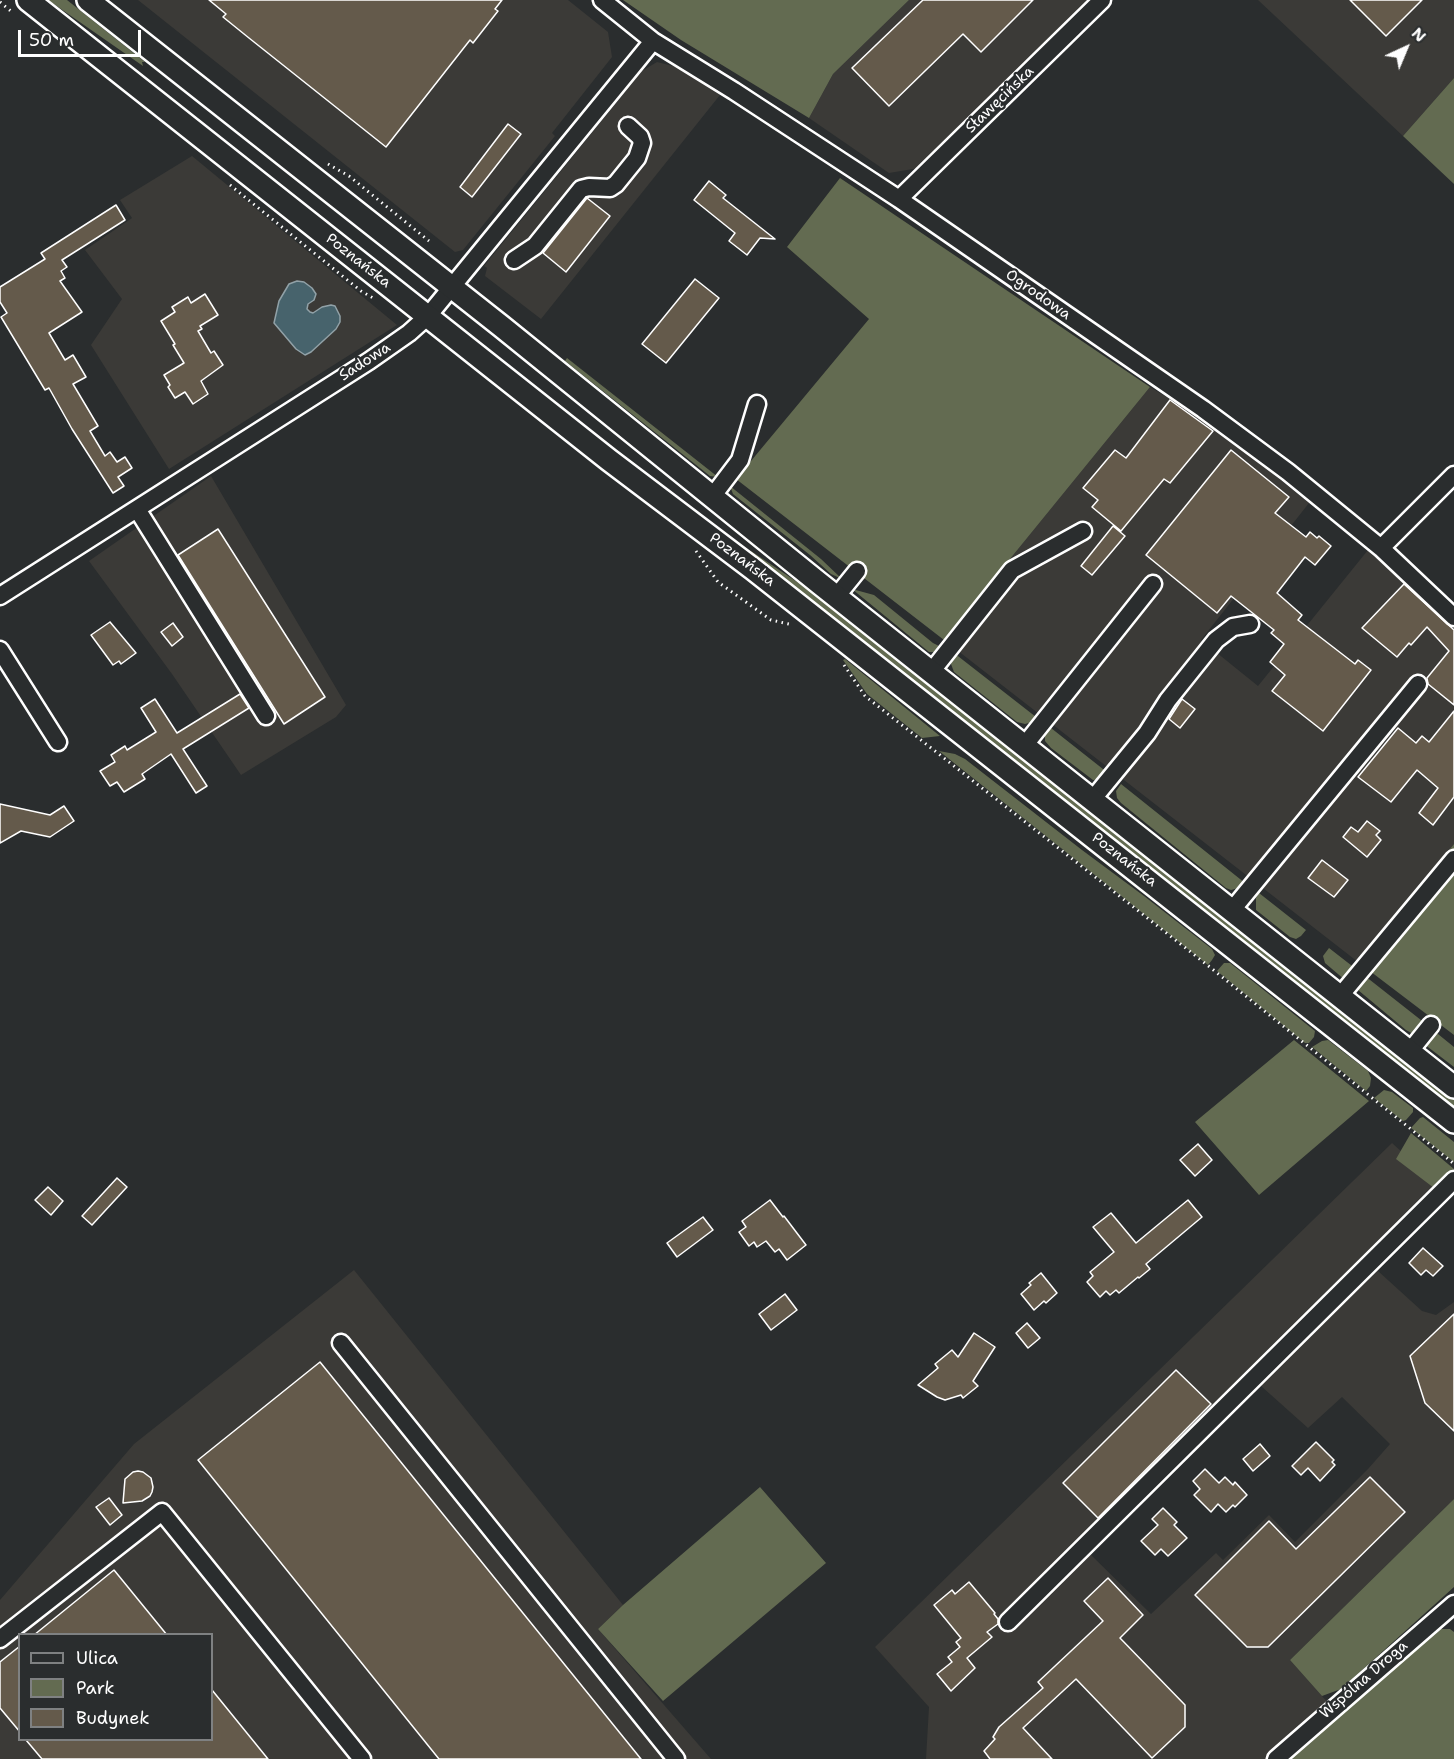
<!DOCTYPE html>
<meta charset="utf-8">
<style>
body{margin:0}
#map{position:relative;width:1454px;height:1759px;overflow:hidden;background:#2a2d2e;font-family:"Shantell Sans",sans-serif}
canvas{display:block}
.legend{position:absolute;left:18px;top:1633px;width:195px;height:108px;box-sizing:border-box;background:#2a2d2e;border:2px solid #7f8182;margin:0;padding:8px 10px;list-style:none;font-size:18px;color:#fff}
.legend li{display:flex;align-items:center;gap:12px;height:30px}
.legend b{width:30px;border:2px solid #7f8182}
.north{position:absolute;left:1376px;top:18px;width:60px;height:60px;-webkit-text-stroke:4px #2a2d2e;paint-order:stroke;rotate:44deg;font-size:16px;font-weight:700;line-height:24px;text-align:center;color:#fff}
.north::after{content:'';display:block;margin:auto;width:21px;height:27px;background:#fff;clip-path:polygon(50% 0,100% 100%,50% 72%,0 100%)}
.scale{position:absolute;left:18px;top:30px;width:123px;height:27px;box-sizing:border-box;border:3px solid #fff;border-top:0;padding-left:8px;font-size:18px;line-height:21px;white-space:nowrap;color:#fff;-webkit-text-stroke:4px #2a2d2e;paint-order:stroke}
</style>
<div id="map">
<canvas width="1454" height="1759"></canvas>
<ul class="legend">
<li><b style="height:8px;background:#2a2d2e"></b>Ulica</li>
<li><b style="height:16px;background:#636b51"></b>Park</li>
<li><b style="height:16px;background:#645a4b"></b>Budynek</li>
</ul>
<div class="north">N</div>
<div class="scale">50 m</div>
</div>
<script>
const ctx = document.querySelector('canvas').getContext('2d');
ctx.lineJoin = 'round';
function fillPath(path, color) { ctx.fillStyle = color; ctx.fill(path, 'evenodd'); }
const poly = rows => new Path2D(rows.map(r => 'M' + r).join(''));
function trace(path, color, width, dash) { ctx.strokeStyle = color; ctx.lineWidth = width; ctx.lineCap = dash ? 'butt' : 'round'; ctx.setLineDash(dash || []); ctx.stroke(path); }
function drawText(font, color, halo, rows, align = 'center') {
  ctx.font = font + ' "Shantell Sans",sans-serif'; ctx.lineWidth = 4.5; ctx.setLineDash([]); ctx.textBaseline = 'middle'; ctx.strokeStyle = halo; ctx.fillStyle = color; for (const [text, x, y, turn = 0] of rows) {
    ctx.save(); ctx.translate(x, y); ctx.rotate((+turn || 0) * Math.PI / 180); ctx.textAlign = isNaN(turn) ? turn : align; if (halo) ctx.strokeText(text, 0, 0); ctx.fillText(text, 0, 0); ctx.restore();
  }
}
const built = poly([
 [138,0,568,0,608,32,612,57,552,133,555,136,463,250,455,252],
 [909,0,1088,0,919,168,889,173,809,118,833,74],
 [1258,0,1454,0,1454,78,1403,136],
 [657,62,677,67,720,95,541,319,485,276,487,268,484,266,642,71],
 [192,156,397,325,169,469,91,345,122,299,85,250,132,218,120,200],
 [1150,387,1213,425,1309,503,1201,640,1258,686,1368,550,1454,627,1454,844,1358,962,944,640],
 [211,476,346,705,336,717,241,775,172,674,89,561],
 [1392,1143,1448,1194,1378,1271,1422,1311,1436,1315,1454,1302,1454,1499,1290,1660,1338,1714,1288,1759,926,1759,929,1707,875,1647],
 [1261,1386,1308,1428,1342,1397,1390,1444,1368,1469,1295,1542,1269,1515,1223,1560,1216,1553,1151,1614,1089,1553],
 [354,1270,623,1605,598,1629,711,1759,0,1759,0,1600,134,1444],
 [20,1634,212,1634,212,1740,20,1740]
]);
const green = poly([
 [48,0,67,0,145,62,142,62,143,66],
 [623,0,909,0,833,74,809,118,681,40],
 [1454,78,1454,184,1403,136],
 [840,178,1150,387,944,640,736,479,869,319,787,247],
 [567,358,718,477,710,476,565,361],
 [730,486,821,559,842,579,831,574,810,555,733,494],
 [751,551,830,604,1454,1098,1454,1112,752,555],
 [852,589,874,595,933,643,943,648,936,652,929,652],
 [954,653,1036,717,1032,722,1025,724,1017,722,954,672,951,664],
 [845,659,940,736,922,738,867,694,843,660],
 [1051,728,1108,773,1103,779,1093,780,1051,748,1045,741,1045,735],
 [939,751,955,754,965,759,1082,850,1144,896,1212,949,1215,955,1212,960,1208,965],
 [1121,784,1245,883,1242,887,1231,890,1226,888,1121,803,1117,798,1116,791],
 [1454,844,1454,1035,1358,962],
 [1259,893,1306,930,1301,936,1296,939,1290,937,1256,910,1256,898],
 [1329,948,1356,969,1345,980,1325,963,1323,956],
 [1224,963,1230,963,1315,1031,1314,1037,1309,1043,1305,1043,1217,971],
 [1365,976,1426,1024,1415,1035,1406,1030,1358,990,1358,984],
 [1433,1030,1454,1047,1454,1067,1424,1044],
 [1294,1040,1369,1101,1259,1195,1195,1122],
 [1328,1040,1368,1071,1371,1078,1370,1086,1366,1091,1312,1047,1322,1041],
 [1384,1090,1392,1092,1413,1108,1413,1112,1406,1120,1403,1121,1374,1098],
 [1423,1117,1454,1142,1454,1162,1411,1128,1420,1118],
 [1411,1133,1454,1169,1434,1188,1396,1159],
 [760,1487,826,1563,663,1701,598,1629,623,1605],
 [1454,1499,1454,1587,1341,1689,1322,1696,1290,1660],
 [1437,1629,1450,1629,1454,1632,1454,1759,1288,1759]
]);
const water = poly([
 [297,281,304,282,312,288,316,294,314,300,308,304,307,309,310,312,313,313,322,307,331,305,335,306,340,316,340,322,336,329,311,352,305,355,296,349,274,323,279,301,289,284,297,281]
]);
const building = poly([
 [209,0,502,0,495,9,498,11,473,43,470,40,386,147,249,38,223,17,226,14,209,0],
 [923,0,1033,0,981,52,963,34,889,106,852,68,923,0],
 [1350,0,1422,0,1386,36,1350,0],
 [508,124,521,134,472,197,460,187,508,124],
 [709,181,726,195,723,198,775,239,760,238,747,255,729,241,735,233,694,200,709,181],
 [587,198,610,216,566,272,543,253,587,198],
 [116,205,125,220,62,260,67,267,61,271,65,278,60,281,82,312,49,333,65,360,73,355,86,377,73,384,98,426,90,431,105,456,110,452,117,462,125,457,132,468,118,477,124,486,113,493,72,429,49,388,45,390,1,317,7,313,0,302,0,287,45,259,41,253,116,205],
 [695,279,719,298,666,363,642,344,695,279],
 [205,294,218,315,200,326,202,329,198,331,211,353,214,351,223,365,201,381,208,394,193,404,185,392,175,398,168,387,170,385,164,375,184,363,173,345,175,344,161,321,175,312,172,307,188,297,191,303,205,294],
 [1170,400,1213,431,1170,483,1164,479,1121,531,1092,507,1098,500,1083,488,1115,450,1126,458,1170,400],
 [1231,450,1289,497,1275,513,1306,537,1310,532,1317,538,1319,536,1331,546,1315,565,1305,557,1277,593,1302,615,1298,620,1355,664,1358,660,1371,670,1323,731,1272,691,1285,675,1270,662,1284,644,1271,633,1274,630,1231,596,1217,613,1146,555,1231,450],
 [1113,526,1125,536,1092,575,1081,566,1113,526],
 [218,529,325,697,284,724,178,555,218,529],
 [1404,584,1454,630,1454,705,1428,684,1427,678,1449,651,1427,627,1411,645,1409,643,1397,657,1362,628,1404,584],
 [110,622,136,653,121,664,119,661,113,665,91,635,110,622],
 [173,623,183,637,172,646,161,632,173,623],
 [240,694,249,708,183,749,207,786,196,793,171,754,142,774,145,779,124,792,117,782,110,786,100,771,115,762,111,755,125,746,127,750,156,732,141,708,155,699,177,733,240,694],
 [1182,699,1195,709,1180,728,1169,719,1182,699],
 [1454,711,1454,797,1433,825,1419,813,1438,788,1417,770,1391,802,1358,777,1398,728,1416,743,1422,736,1429,742,1454,711],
 [0,804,50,815,64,806,74,821,50,837,21,831,0,843,0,804],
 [1367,821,1380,831,1376,835,1381,840,1367,857,1343,837,1351,827,1358,832,1367,821],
 [1322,860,1348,880,1334,897,1308,878,1322,860],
 [1198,1144,1212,1160,1195,1176,1180,1160,1198,1144],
 [117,1178,127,1187,92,1225,82,1216,117,1178],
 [48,1187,63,1201,51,1215,35,1200,48,1187],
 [770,1200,783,1217,784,1216,806,1245,787,1260,779,1249,775,1252,766,1241,757,1247,754,1242,749,1246,739,1232,746,1227,742,1221,770,1200],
 [1188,1200,1202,1217,1146,1264,1150,1269,1139,1278,1138,1277,1119,1293,1116,1290,1110,1295,1106,1291,1100,1297,1087,1282,1093,1276,1090,1272,1114,1252,1093,1227,1111,1213,1136,1243,1188,1200],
 [703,1217,713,1230,677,1257,667,1243,703,1217],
 [1423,1248,1443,1266,1433,1276,1426,1270,1421,1275,1409,1263,1423,1248],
 [1041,1273,1057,1293,1046,1303,1044,1301,1034,1310,1021,1294,1031,1285,1029,1283,1041,1273],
 [785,1294,797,1310,771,1330,759,1314,785,1294],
 [1454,1314,1454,1431,1425,1403,1410,1356,1454,1314],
 [1027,1323,1040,1338,1028,1348,1016,1333,1027,1323],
 [974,1333,995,1347,973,1381,978,1386,963,1398,961,1395,945,1400,937,1397,918,1385,938,1368,935,1364,952,1350,958,1357,974,1333],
 [320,1362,421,1487,641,1759,439,1759,198,1460,320,1362],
 [1176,1370,1211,1404,1098,1518,1063,1483,1176,1370],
 [1316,1442,1334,1460,1332,1462,1335,1465,1320,1481,1308,1468,1301,1475,1292,1466,1316,1442],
 [1260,1444,1270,1456,1253,1471,1243,1459,1260,1444],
 [1205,1469,1219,1483,1225,1477,1233,1485,1235,1482,1247,1495,1235,1507,1233,1505,1226,1512,1218,1504,1211,1512,1194,1495,1200,1489,1193,1481,1205,1469],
 [138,1471,143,1472,151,1478,153,1487,152,1492,150,1496,142,1501,123,1503,125,1479,133,1472,138,1471],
 [1370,1477,1405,1512,1268,1647,1247,1647,1195,1595,1269,1521,1296,1549,1370,1477],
 [109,1498,122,1515,110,1525,96,1507,109,1498],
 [1163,1508,1177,1522,1174,1525,1187,1538,1168,1556,1161,1549,1155,1555,1141,1541,1158,1525,1152,1519,1163,1508],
 [114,1570,167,1635,34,1635,114,1570],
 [1108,1578,1143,1615,1120,1638,1185,1705,1185,1727,1152,1758,1076,1679,1023,1728,1052,1759,990,1759,984,1751,995,1739,993,1737,999,1727,1043,1688,1038,1682,1103,1621,1084,1601,1108,1578],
 [969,1582,995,1613,994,1614,998,1619,998,1624,987,1632,992,1637,967,1658,975,1668,951,1691,937,1674,952,1662,948,1657,960,1647,956,1642,961,1638,934,1605,952,1590,955,1594,969,1582],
 [20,1646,20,1732,0,1708,0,1662,20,1646],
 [212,1690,268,1759,42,1759,26,1740,212,1740,212,1690]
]);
const path = poly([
 [0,2,13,13],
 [328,164,349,176,429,241],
 [230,185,361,291,373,298],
 [696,551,718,582,771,620,793,625],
 [844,665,865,696,1211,968,1453,1163]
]);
const minor = poly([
 [602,0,653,41,734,91,899,199,1203,409,1288,472,1381,548,1454,617],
 [899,199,1102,0],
 [514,260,535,246,581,189,589,187,610,188,616,184,637,158,642,143,640,137,628,126],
 [712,497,740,460,757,404],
 [137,509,266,716],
 [1381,548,1454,475],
 [0,596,369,361,409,333,428,316,653,41],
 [836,597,857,571],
 [0,650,58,742],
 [931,672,1012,570,1083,531],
 [1024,746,1153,584],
 [1092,800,1147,733,1168,700,1216,640,1233,627,1250,624],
 [1232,910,1418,684],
 [1340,996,1454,859],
 [1410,1051,1431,1025],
 [341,1343,676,1759],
 [1008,1622,1454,1180],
 [0,1639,162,1512,362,1759],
 [1276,1759,1454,1604]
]);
const major = poly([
 [28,0,609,460,753,569,1454,1122],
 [88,0,501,326,819,583,1454,1087]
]);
const streetNames = [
 ["Sławęcińska",1000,100,-44],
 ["Poznańska",358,261,38],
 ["Ogrodowa",1038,295,35],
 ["Sadowa",365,362,-33],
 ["Poznańska",742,560,37],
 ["Poznańska",1124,860,38],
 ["Wspólna Droga",1364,1680,-41]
];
fillPath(built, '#3b3a37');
fillPath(green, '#636b51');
fillPath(water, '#47636c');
trace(water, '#91a1a7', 1.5);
fillPath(building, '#645a4b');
trace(building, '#fff', 1.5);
trace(minor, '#fff', 21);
trace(major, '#fff', 26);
trace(path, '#fff', 3, [1.5, 4.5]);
trace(minor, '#2a2d2e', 16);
trace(major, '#2a2d2e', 21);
drawText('15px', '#fff', '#2a2d2e', streetNames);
</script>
